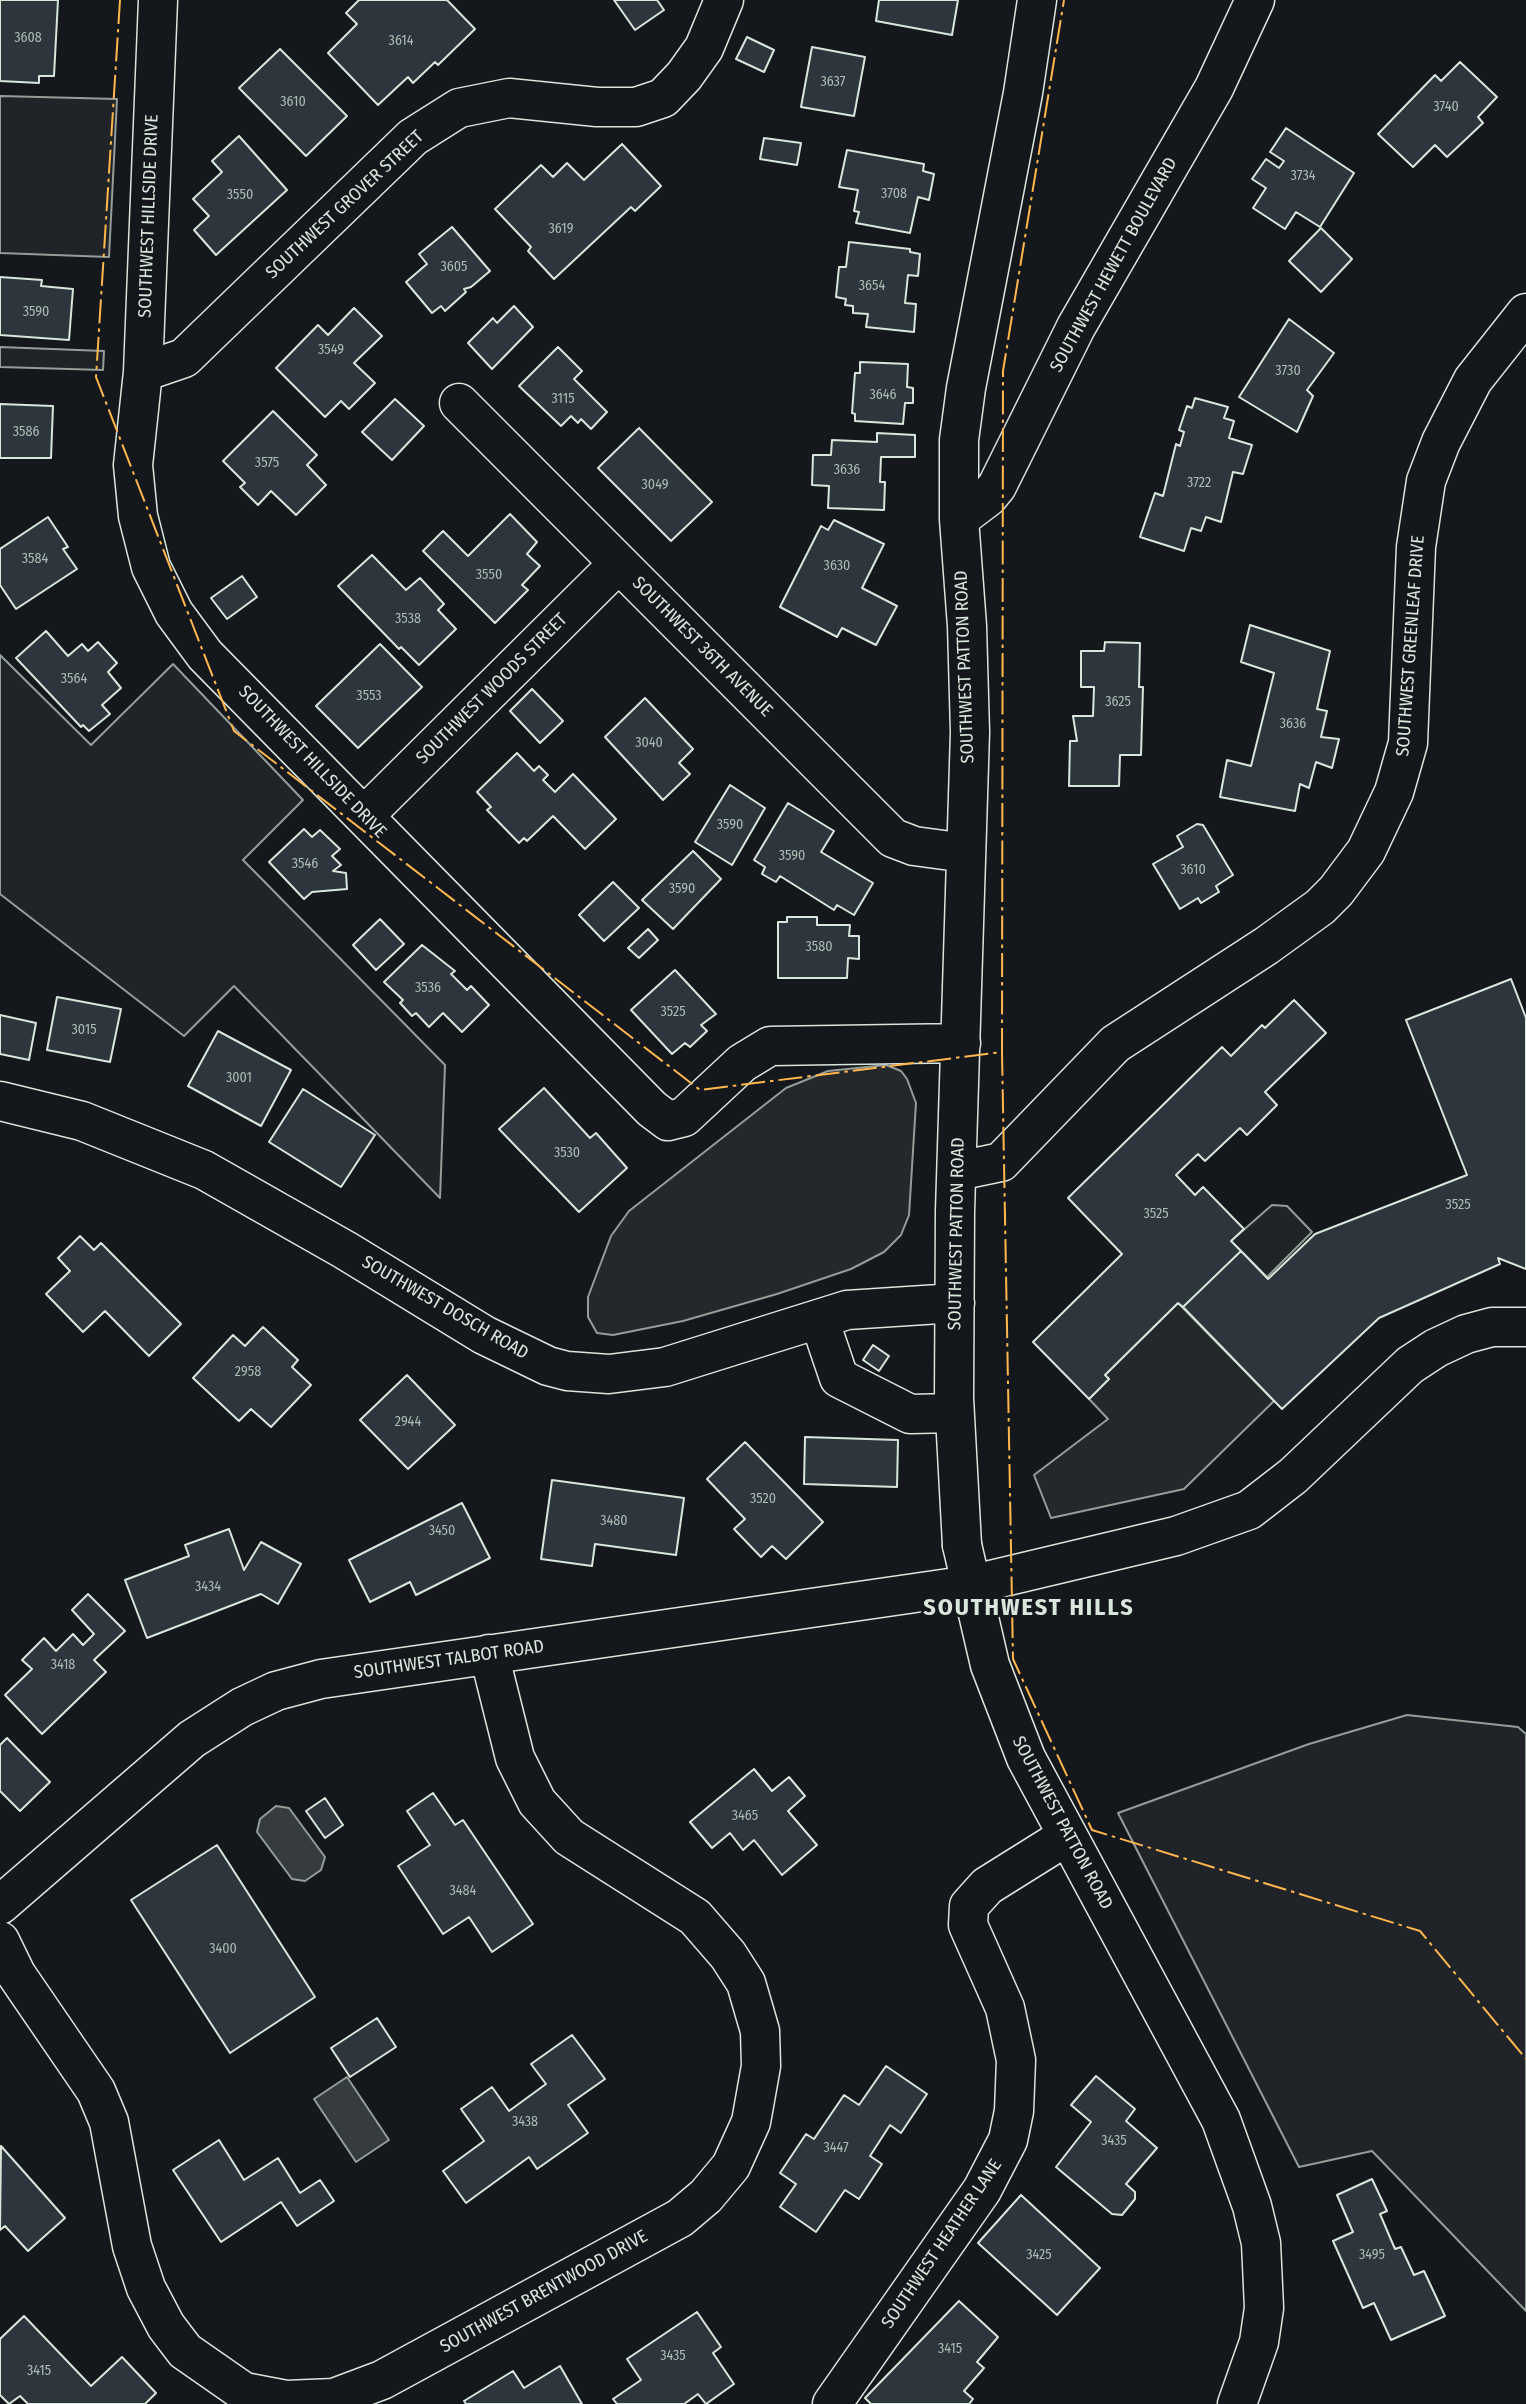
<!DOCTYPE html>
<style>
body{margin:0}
canvas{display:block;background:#14181c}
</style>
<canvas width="1526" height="2404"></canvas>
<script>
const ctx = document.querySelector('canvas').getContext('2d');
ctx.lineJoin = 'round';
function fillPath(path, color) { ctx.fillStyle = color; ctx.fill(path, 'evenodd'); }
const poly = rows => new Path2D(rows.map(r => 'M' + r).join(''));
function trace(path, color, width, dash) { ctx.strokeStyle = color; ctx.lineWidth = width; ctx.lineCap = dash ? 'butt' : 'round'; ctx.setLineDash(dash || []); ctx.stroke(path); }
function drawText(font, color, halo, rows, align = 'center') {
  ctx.font = font + ' "Fira Sans Condensed",sans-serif'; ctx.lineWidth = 5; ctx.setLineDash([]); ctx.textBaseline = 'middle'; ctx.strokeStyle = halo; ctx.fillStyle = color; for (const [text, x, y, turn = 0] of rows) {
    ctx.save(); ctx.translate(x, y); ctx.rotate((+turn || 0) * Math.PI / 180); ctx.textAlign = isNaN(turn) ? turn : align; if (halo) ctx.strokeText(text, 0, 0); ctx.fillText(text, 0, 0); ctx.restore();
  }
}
const green = poly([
 [0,96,117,99,109,257,0,253,0,96],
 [0,347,104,351,103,370,0,367,0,347],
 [0,655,91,745,173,664,303,800,243,860,445,1065,440,1198,234,986,184,1036,0,894,0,655],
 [1272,1205,1287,1206,1312,1232,1267,1277,1231,1241,1272,1205],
 [1407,1715,1518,1727,1526,1734,1526,2311,1372,2151,1299,2167,1118,1813,1309,1744,1407,1715]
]);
const parking = poly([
 [886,1065,901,1071,907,1079,916,1103,909,1215,901,1235,884,1252,851,1269,777,1294,683,1321,613,1335,597,1333,588,1317,588,1297,611,1236,629,1211,786,1088,828,1071,886,1065],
 [1178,1303,1274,1401,1184,1489,1051,1518,1034,1475,1108,1419,1089,1399,1109,1379,1105,1375,1178,1303]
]);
const water = poly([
 [276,1806,289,1808,325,1857,321,1870,305,1881,292,1879,257,1832,260,1819,276,1806],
 [347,2077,389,2140,356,2162,314,2099,347,2077]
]);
const building = poly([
 [0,0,58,0,54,76,39,76,39,83,0,81,0,0],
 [359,0,447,0,475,29,438,65,435,62,413,83,408,77,378,105,328,53,357,24,346,13,359,0],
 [614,0,657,0,664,10,635,30,614,0],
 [879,0,958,0,952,35,876,21,879,0],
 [747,37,774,50,764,72,736,59,747,37],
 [812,47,865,57,854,116,801,107,812,47],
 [280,49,347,116,306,156,239,88,280,49],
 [1460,62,1497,97,1478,117,1483,123,1447,157,1435,145,1413,167,1378,134,1435,75,1441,81,1460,62],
 [1286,128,1354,173,1320,227,1296,212,1285,229,1253,208,1266,188,1252,179,1266,159,1279,168,1284,161,1270,152,1286,128],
 [239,136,287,190,216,255,194,230,209,216,193,199,222,172,212,161,239,136],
 [764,138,801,143,797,165,760,159,764,138],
 [622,144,661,186,635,211,631,207,554,279,528,251,531,247,495,209,541,165,553,177,567,163,584,180,622,144],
 [847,150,924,164,923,171,934,174,929,200,918,197,910,233,856,223,859,212,854,211,858,190,839,187,847,150],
 [452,227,490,271,471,287,464,289,466,292,445,311,441,306,432,313,406,282,427,264,419,254,452,227],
 [1321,228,1352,259,1321,292,1289,261,1321,228],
 [849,242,910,249,910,252,920,254,918,276,908,275,905,303,916,304,914,332,866,327,868,314,853,313,853,306,845,305,846,299,836,297,839,267,846,267,849,242],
 [0,277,42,280,41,286,73,289,69,340,0,335,0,277],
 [514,306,533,327,492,369,468,343,493,318,497,323,514,306],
 [354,308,382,336,354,363,375,383,349,409,341,401,325,417,276,368,318,325,328,335,354,308],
 [1289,319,1334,353,1307,390,1313,396,1297,432,1239,397,1289,319],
 [558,347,582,371,574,379,607,412,591,429,581,419,578,423,571,416,561,426,519,386,558,347],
 [860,362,908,364,907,387,913,388,913,403,905,403,903,424,855,421,855,414,852,413,855,373,860,373,860,362],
 [1195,398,1228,407,1224,418,1234,421,1229,438,1252,445,1243,474,1233,472,1221,522,1206,517,1201,531,1191,528,1184,551,1140,537,1155,493,1163,496,1176,444,1180,446,1184,432,1179,430,1187,406,1192,408,1195,398],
 [395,399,424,426,392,460,362,432,395,399],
 [0,404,53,406,51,458,0,458,0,404],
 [273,411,317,455,307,465,326,485,296,515,271,491,258,505,240,487,245,483,223,461,273,411],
 [639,428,712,502,671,541,598,468,639,428],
 [877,433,915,435,915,457,881,457,880,482,885,482,884,510,828,508,829,486,812,485,813,455,831,455,832,440,877,442,877,433],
 [510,514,537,542,527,554,540,566,522,585,528,590,495,623,423,551,443,531,468,556,510,514],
 [48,517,68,547,63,549,77,569,16,609,0,585,0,549,48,517],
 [834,520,884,544,862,588,897,606,876,645,842,628,837,637,780,607,821,526,828,530,834,520],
 [372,555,406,590,420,578,444,604,438,610,456,629,419,665,401,647,399,649,338,586,372,555],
 [242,576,257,597,227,619,211,598,242,576],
 [1250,625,1330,651,1317,709,1327,711,1321,737,1339,739,1332,768,1316,762,1309,788,1300,784,1295,811,1220,797,1227,760,1251,766,1274,673,1241,662,1250,625],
 [46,631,68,656,82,644,88,651,98,642,117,663,108,672,121,688,102,705,110,714,89,731,83,725,81,727,16,658,46,631],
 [1105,642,1140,643,1139,687,1143,687,1141,755,1120,755,1119,786,1069,786,1070,741,1077,741,1073,716,1093,716,1094,687,1081,687,1081,651,1104,651,1105,642],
 [380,644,422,687,358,748,316,706,380,644],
 [532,689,563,721,540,743,510,711,532,689],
 [645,698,693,749,679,763,690,774,663,800,605,737,645,698],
 [517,753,534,771,539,766,548,775,543,780,555,792,573,774,616,819,585,849,553,816,527,841,524,838,519,843,487,810,491,807,477,792,517,753],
 [730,785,765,808,732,865,695,842,730,785],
 [788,803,834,831,821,852,873,883,854,915,837,905,834,910,780,876,776,882,762,874,765,867,754,860,788,803],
 [1197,824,1203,825,1233,875,1216,886,1219,892,1201,903,1198,898,1180,909,1153,864,1183,847,1177,836,1197,824],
 [304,829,312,837,320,830,340,849,332,856,341,865,333,871,346,873,347,889,312,892,304,899,269,862,304,829],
 [693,851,721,879,673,929,642,900,693,851],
 [613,882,639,908,604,941,579,915,613,882],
 [787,917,817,917,817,925,850,925,849,936,859,936,859,959,848,958,847,978,778,978,778,922,787,922,787,917],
 [380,919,404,944,376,970,353,945,380,919],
 [648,929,658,940,639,958,628,948,648,929],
 [422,945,455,971,451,974,467,990,471,986,489,1005,462,1032,443,1013,429,1027,416,1013,412,1016,400,1003,403,1000,384,982,422,945],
 [675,970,716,1014,701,1025,707,1031,690,1047,685,1043,672,1054,631,1010,675,970],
 [1511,979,1526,1018,1526,1269,1498,1258,1500,1264,1379,1318,1282,1409,1183,1307,1241,1251,1268,1279,1315,1234,1467,1175,1406,1020,1511,979],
 [57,997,121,1009,110,1062,47,1050,57,997],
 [1294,1000,1326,1033,1265,1092,1277,1105,1247,1135,1240,1128,1205,1161,1198,1154,1176,1175,1195,1195,1203,1187,1244,1229,1231,1241,1241,1251,1183,1307,1178,1303,1105,1375,1109,1379,1089,1399,1033,1342,1122,1254,1068,1198,1222,1047,1231,1056,1262,1025,1265,1028,1294,1000],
 [0,1015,36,1023,29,1060,0,1054,0,1015],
 [218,1031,291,1070,261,1126,188,1086,218,1031],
 [544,1088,590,1138,596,1133,627,1168,579,1212,499,1129,544,1088],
 [303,1089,375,1135,341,1187,269,1142,303,1089],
 [80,1236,94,1250,101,1243,181,1324,149,1356,105,1311,83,1332,46,1294,70,1271,58,1258,80,1236],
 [263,1327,298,1360,292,1367,311,1385,271,1427,251,1409,239,1421,193,1378,233,1335,245,1346,263,1327],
 [873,1345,889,1356,879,1371,863,1360,873,1345],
 [407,1375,455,1425,408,1469,360,1420,407,1375],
 [805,1437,898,1440,897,1487,804,1484,805,1437],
 [745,1442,823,1522,786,1559,772,1546,761,1557,734,1529,745,1519,707,1479,745,1442],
 [552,1480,684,1498,676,1555,595,1544,592,1566,541,1559,552,1480],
 [462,1503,490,1558,416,1595,410,1582,370,1602,349,1560,462,1503],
 [229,1529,244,1570,261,1542,301,1564,278,1604,261,1594,147,1638,125,1580,189,1556,185,1545,229,1529],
 [88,1594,125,1631,94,1660,106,1672,42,1734,5,1695,32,1669,22,1660,44,1638,56,1651,73,1634,83,1645,94,1634,72,1610,88,1594],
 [7,1738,50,1782,20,1811,0,1791,0,1745,7,1738],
 [754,1769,772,1791,789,1777,805,1796,788,1811,817,1845,782,1875,754,1840,743,1850,730,1833,712,1848,690,1822,754,1769],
 [433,1793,455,1825,463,1820,533,1924,492,1952,469,1917,443,1934,398,1866,430,1845,407,1811,433,1793],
 [325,1798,343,1825,325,1838,306,1811,325,1798],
 [217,1845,315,1997,230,2053,131,1900,217,1845],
 [377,2018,396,2047,350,2077,331,2048,377,2018],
 [572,2035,605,2079,568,2105,588,2133,537,2169,529,2157,466,2203,443,2171,484,2141,461,2109,492,2087,509,2111,546,2084,531,2064,572,2035],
 [886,2066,927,2094,901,2133,890,2125,870,2156,882,2164,859,2199,845,2190,816,2232,780,2207,796,2184,780,2173,806,2134,814,2139,844,2095,859,2105,886,2066],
 [1096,2076,1135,2109,1126,2121,1157,2148,1126,2184,1135,2192,1135,2199,1122,2215,1112,2214,1056,2167,1091,2122,1071,2105,1096,2076],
 [219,2140,244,2180,278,2158,300,2193,320,2180,334,2201,297,2226,281,2202,221,2242,173,2170,219,2140],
 [1,2146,65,2218,28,2251,5,2226,0,2230,1,2146],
 [1372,2179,1387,2211,1380,2214,1395,2249,1401,2247,1414,2275,1424,2271,1445,2316,1391,2340,1374,2303,1363,2308,1333,2241,1353,2232,1337,2195,1372,2179],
 [1021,2195,1100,2268,1057,2315,978,2243,1021,2195],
 [959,2301,998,2337,977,2362,984,2368,964,2391,973,2399,969,2404,871,2404,865,2398,959,2301],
 [697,2312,721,2347,713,2353,734,2384,706,2404,698,2394,684,2404,617,2404,613,2399,641,2380,627,2359,697,2312],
 [24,2316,91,2386,122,2357,156,2393,145,2404,28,2404,20,2396,9,2404,0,2395,0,2339,24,2316],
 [560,2366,582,2404,466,2404,464,2401,513,2371,524,2388,560,2366]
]);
const minor = poly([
 [158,0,143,372,133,465,138,516,151,567,174,613,205,655,652,1109,668,1121,684,1117,742,1063,770,1046,961,1043],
 [143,372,184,358,413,137,459,108,509,98,597,107,636,107,663,98,684,76,704,48,724,0],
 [459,403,893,838,914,846,966,853],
 [959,519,988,497,997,486,1076,327,1214,88,1255,0],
 [365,815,618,564],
 [0,1101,82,1121,204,1170,345,1250,484,1335,548,1366,567,1371,609,1374,665,1367,847,1310,955,1303],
 [958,1171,1001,1162,1115,1044,1266,946,1320,907,1336,891,1366,851,1394,792,1408,743,1416,547,1426,481,1441,442,1473,380,1526,313],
 [819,1319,839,1378,910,1414,954,1413],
 [962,1545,954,1398,955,1211,970,732,967,626,959,519,959,440,966,388,1023,93,1037,0],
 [0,1905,192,1739,242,1707,276,1691,321,1679,970,1585],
 [0,1941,16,1974,96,2091,109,2122,132,2246,146,2288,166,2326,185,2351,244,2392,286,2400,334,2398,382,2380,680,2218,706,2196,731,2166,751,2122,761,2066,760,2031,746,1983,728,1955,695,1917,569,1837,537,1802,515,1758,489,1654],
 [832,2404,982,2190,1008,2140,1014,2111,1016,2060,1005,2008,968,1925,969,1906,987,1886,1067,1836]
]);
const major = poly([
 [962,1545,990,1665,1026,1758,1221,2120,1252,2206,1261,2243,1264,2308,1259,2342,1237,2404],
 [970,1585,1176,1536,1249,1510,1293,1476,1410,1365,1436,1348,1466,1334,1492,1327,1526,1327]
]);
const power = poly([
 [120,0,96,377,234,731,700,1090,1002,1052,1013,1659,1092,1830,1420,1931,1526,2059],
 [1002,1052,1003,371,1064,0]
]);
const numberNames = [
 ["3608",28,38],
 ["3614",401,41],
 ["3637",833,82],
 ["3610",293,102],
 ["3740",1446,107],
 ["3734",1303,176],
 ["3708",894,194],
 ["3550",240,195],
 ["3619",561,229],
 ["3605",454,267],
 ["3654",872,286],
 ["3590",36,312],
 ["3549",331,350],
 ["3730",1288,371],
 ["3646",883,395],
 ["3115",563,399],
 ["3586",26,432],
 ["3575",267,463],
 ["3636",847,470],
 ["3722",1199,483],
 ["3049",655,485],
 ["3584",35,559],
 ["3630",837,566],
 ["3550",489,575],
 ["3538",408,619],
 ["3564",74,679],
 ["3553",369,696],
 ["3625",1118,702],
 ["3636",1293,724],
 ["3040",649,743],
 ["3590",730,825],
 ["3590",792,856],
 ["3546",305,864],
 ["3610",1193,870],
 ["3590",682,889],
 ["3580",819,947],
 ["3536",428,988],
 ["3525",673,1012],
 ["3015",84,1030],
 ["3001",239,1078],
 ["3530",567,1153],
 ["3525",1458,1205],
 ["3525",1156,1214],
 ["2958",248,1372],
 ["2944",408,1422],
 ["3520",763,1499],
 ["3480",614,1521],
 ["3450",442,1531],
 ["3434",208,1587],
 ["3418",63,1665],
 ["3465",745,1816],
 ["3484",463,1891],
 ["3400",223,1949],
 ["3438",525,2122],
 ["3435",1114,2141],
 ["3447",836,2148],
 ["3425",1039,2255],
 ["3495",1372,2255],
 ["3415",950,2349],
 ["3435",673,2356],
 ["3415",39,2371]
];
const streetNames = [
 ["SOUTHWEST GROVER STREET",345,205,-43],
 ["SOUTHWEST HILLSIDE DRIVE",149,216,-88],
 ["SOUTHWEST HEWETT BOULEVARD",1114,265,-61],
 ["SOUTHWEST GREENLEAF DRIVE",1411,646,-86],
 ["SOUTHWEST 36TH AVENUE",702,647,45],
 ["SOUTHWEST PATTON ROAD",965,667,-92],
 ["SOUTHWEST WOODS STREET",492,689,-45],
 ["SOUTHWEST HILLSIDE DRIVE",312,762,46],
 ["SOUTHWEST PATTON ROAD",957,1234,-89],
 ["SOUTHWEST DOSCH ROAD",445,1308,30],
 ["SOUTHWEST TALBOT ROAD",449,1660,-8],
 ["SOUTHWEST PATTON ROAD",1062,1823,62],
 ["SOUTHWEST HEATHER LANE",942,2244,-56],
 ["SOUTHWEST BRENTWOOD DRIVE",544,2292,-29]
];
const districtNames = [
 ["SOUTHWEST HILLS",1029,1608]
];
fillPath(green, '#202428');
trace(green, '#939e99', 2);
fillPath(parking, '#24282b');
trace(parking, '#939e99', 2);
fillPath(water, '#363b3e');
trace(water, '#939e99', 2);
fillPath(building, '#2c363c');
trace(building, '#d8e6dc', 2);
trace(minor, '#d8e6dc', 41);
trace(major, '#d8e6dc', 41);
trace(minor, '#14181c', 38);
trace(major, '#14181c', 38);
trace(power, '#ffb74d', 2, [24, 5, 3.5, 5]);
drawText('14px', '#adbab4', null, numberNames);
drawText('18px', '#d8e6dc', '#14181c', streetNames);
ctx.letterSpacing = '2px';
drawText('bold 24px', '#d8e6dc', '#14181c', districtNames);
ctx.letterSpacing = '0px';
</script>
